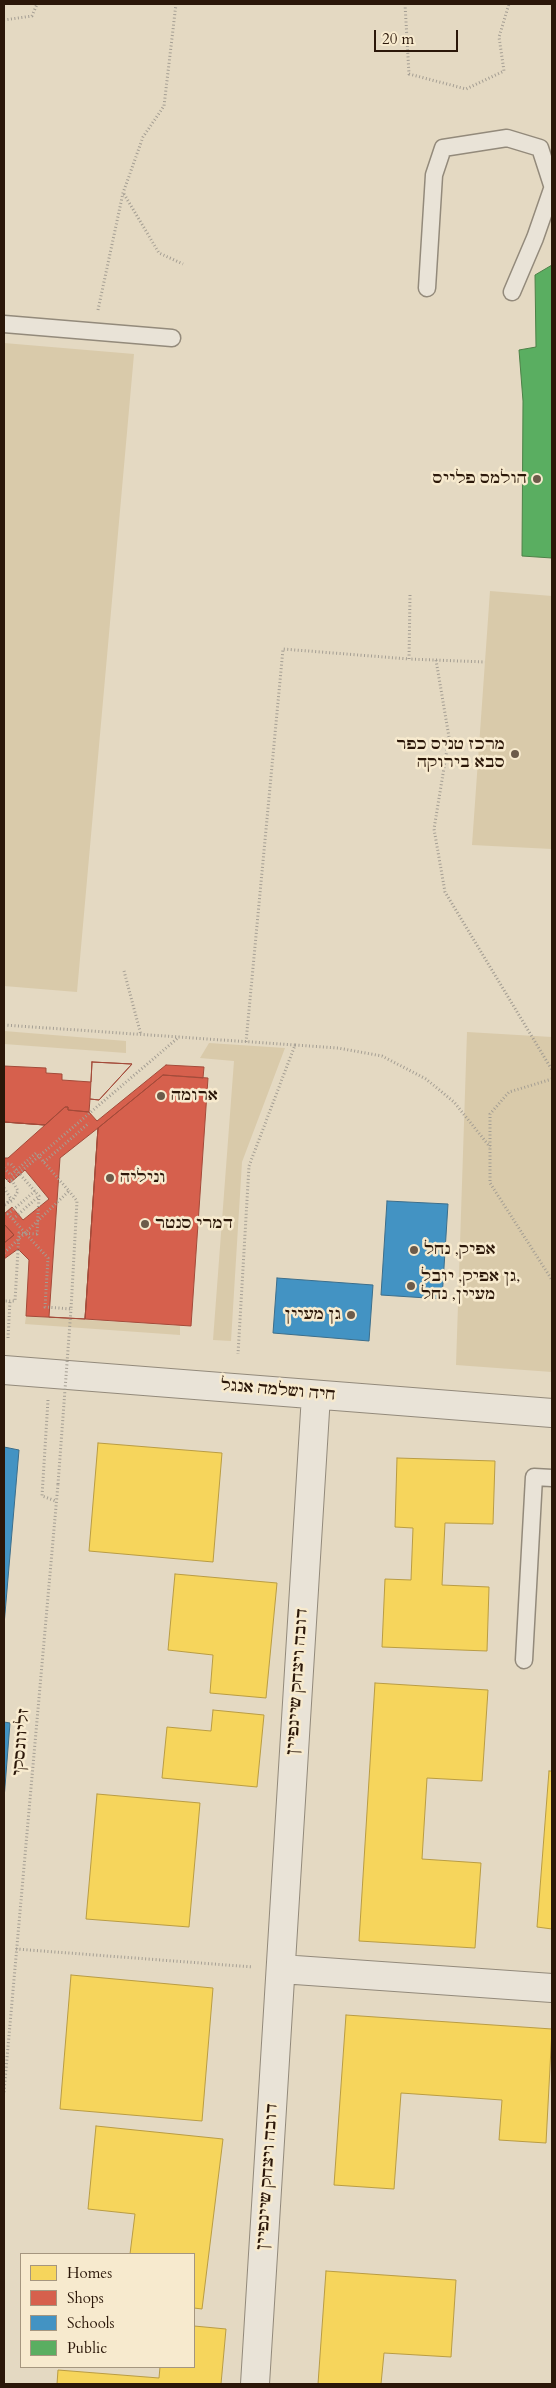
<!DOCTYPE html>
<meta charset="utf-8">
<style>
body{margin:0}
#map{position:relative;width:556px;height:2388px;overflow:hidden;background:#e4d9c2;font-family:Cardo,serif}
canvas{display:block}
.frame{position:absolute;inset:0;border:5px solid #2b1709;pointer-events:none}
.legend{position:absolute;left:20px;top:2253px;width:175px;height:115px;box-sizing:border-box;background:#f7eace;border:1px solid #a5967f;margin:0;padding:6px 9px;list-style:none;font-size:15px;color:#2b1709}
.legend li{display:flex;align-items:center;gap:10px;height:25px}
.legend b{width:25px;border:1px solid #a5967f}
.scale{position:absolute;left:374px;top:30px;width:84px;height:22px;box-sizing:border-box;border:2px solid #2b1709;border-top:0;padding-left:6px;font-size:15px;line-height:18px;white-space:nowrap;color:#2b1709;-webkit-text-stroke:4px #f7eace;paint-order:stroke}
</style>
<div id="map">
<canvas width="556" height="2388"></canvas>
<div class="frame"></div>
<ul class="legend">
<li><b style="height:14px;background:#f6d55c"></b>Homes</li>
<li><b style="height:14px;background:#d6604d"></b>Shops</li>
<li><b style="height:14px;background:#4393c3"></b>Schools</li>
<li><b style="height:14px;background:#5aae61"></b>Public</li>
</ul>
<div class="scale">20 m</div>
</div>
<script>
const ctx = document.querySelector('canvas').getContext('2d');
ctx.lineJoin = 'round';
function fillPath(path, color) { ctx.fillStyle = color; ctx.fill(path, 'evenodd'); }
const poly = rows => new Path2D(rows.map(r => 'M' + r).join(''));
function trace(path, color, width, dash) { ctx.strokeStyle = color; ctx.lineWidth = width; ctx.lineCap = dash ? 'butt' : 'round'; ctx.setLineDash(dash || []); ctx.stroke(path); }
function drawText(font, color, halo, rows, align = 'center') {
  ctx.font = font + ' Cardo,"Frank Ruhl Libre",serif'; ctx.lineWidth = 5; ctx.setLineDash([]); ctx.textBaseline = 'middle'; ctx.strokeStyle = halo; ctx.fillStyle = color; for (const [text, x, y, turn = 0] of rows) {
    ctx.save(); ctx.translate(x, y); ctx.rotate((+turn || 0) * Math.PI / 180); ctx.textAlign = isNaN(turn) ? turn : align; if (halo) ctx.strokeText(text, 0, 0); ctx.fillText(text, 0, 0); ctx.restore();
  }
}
const green = poly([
 [4,343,134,354,77,992,4,986],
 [490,591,552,596,552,849,472,845],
 [4,1031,126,1041,126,1053,4,1044],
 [467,1032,552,1037,552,1372,456,1365],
 [209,1043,285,1048,242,1162,231,1341,213,1340,234,1061,200,1058],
 [26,1316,180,1326,180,1335,25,1324]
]);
const homes = poly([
 [98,1443,222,1453,213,1562,89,1551,98,1443],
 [397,1458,495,1461,493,1524,445,1523,442,1585,489,1587,487,1651,382,1647,385,1579,411,1580,413,1528,395,1527,397,1458],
 [175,1574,277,1583,266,1698,210,1693,213,1655,168,1650,175,1574],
 [375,1683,488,1690,482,1781,427,1778,422,1859,481,1863,475,1948,359,1941,375,1683],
 [213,1710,264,1715,257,1787,162,1778,167,1727,211,1731,213,1710],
 [549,1771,552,1771,552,1929,537,1927,549,1771],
 [97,1794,200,1803,189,1927,86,1919,97,1794],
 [71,1975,213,1988,202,2121,60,2109,71,1975],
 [346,2015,552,2029,546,2143,499,2140,502,2100,401,2093,394,2189,334,2185,346,2015],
 [96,2126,223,2139,202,2309,194,2308,194,2254,130,2254,135,2214,88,2209,96,2126],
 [326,2271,456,2280,451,2357,384,2353,381,2384,318,2384,326,2271],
 [194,2326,226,2329,221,2384,57,2384,58,2370,159,2378,160,2367,194,2367,194,2326]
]);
const shops = poly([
 [92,1062,132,1064,99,1100,90,1099,89,1112,68,1110,68,1107,65,1107,45,1125,4,1122,4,1066,46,1068,46,1073,62,1074,62,1080,91,1082,92,1062],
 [92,1062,132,1064,99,1100,90,1099,92,1062],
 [166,1065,204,1067,203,1078,163,1075,98,1128,85,1319,26,1316,29,1260,18,1249,4,1259,4,1243,14,1235,4,1224,4,1214,12,1207,23,1220,49,1199,25,1170,10,1183,4,1177,4,1122,45,1125,65,1107,68,1107,68,1110,89,1112,97,1121,166,1065],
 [163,1075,208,1078,191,1326,85,1319,98,1128,163,1075],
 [4,1122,45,1125,8,1158,4,1158,4,1122],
 [98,1128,85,1319,49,1317,60,1158,98,1128],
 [4,1224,14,1235,4,1243,4,1224]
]);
const schools = poly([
 [387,1201,448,1204,442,1299,381,1295,387,1201],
 [277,1278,373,1285,369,1341,273,1333,277,1278],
 [4,1447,19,1450,4,1625,4,1447],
 [4,1722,10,1723,4,1799,4,1722]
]);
const public = poly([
 [552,265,552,558,522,556,523,401,519,350,536,347,535,275,552,265]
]);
const path = poly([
 [405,4,409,74,466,89,504,71,499,37,509,4],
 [4,20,32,16,37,4],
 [124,194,159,253,183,264],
 [98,310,123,193,143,137,164,106,176,4],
 [410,595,409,659,485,662],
 [436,660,449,737,434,829,445,892,552,1070],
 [124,971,141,1035],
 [4,1025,295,1045,249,1166,238,1354],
 [246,1042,283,649,409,659],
 [295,1045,338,1048,382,1056,426,1079,454,1102,490,1147],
 [552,1079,509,1092,490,1114,490,1183,552,1280],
 [44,1162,89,1123],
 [4,1164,11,1164,39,1196,37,1234,19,1233,15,1301,4,1301],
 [4,1168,11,1175,36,1153,69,1191,4,1253],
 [4,1179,13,1182,18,1191,12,1201,4,1204],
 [11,1180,179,1037],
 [4,1188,11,1199,4,1206],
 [35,1191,8,1214,48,1258,45,1307,71,1309,77,1201,69,1191],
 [13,1219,39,1196],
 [8,1338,10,1301],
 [48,1400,42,1496,56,1501],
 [16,1949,253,1967],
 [4,2092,58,1484]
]);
const service = poly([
 [427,288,434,175,443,148,507,138,540,148,552,185],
 [512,292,535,238,552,189],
 [4,324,172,338],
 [524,1660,534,1477,552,1478]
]);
const minor = poly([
 [4,1370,552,1413],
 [281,1969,552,1988],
 [255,2384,316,1395]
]);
const pathBridge = poly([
 [58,1484,71,1309]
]);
const markers = [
 [537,479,5,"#6c5b4a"],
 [515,754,5,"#6c5b4a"],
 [161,1096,5,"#6c5b4a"],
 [110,1178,5,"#6c5b4a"],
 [145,1224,5,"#6c5b4a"],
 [414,1250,5,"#6c5b4a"],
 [411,1286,5,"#6c5b4a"],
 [351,1315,5,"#6c5b4a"]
];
const poiNames = [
 ["הולמס פלייס",527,479,"right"],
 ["מרכז טניס כפר",505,745,"right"],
 ["סבא בירוקה",505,763,"right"],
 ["ארומה",171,1096],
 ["וניליה",120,1178],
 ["דמרי סנטר",155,1224],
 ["אפיק, נחל",424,1250],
 ["גן אפיק, יובל,",421,1277],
 ["מעיין, נחל",421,1295],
 ["גן מעיין",341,1315,"right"]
];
const streetNames = [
 ["חיה ושלמה אנגל",278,1391,5],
 ["דובה ויצחק שיינפיין",298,1682,-86],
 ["זליוונסקי",22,1742,-85],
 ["דובה ויצחק שיינפיין",268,2177,-86]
];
fillPath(green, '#d9caaa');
fillPath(homes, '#f6d55c');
trace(homes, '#b99c43', 1);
fillPath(shops, '#d6604d');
trace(shops, '#a34a39', 1);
fillPath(schools, '#4393c3');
trace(schools, '#3c6e8b', 1);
fillPath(public, '#5aae61');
trace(public, '#4c8147', 1);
trace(service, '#938a7b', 19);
trace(minor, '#938a7b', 30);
trace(path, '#a49e93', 3, [1, 2.5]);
trace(service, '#e9e3d7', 16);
trace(minor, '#e9e3d7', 28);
trace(pathBridge, '#a49e93', 3, [1, 2.5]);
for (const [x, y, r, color] of markers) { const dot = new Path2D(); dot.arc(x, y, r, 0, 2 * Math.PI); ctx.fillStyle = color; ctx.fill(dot); trace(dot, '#f7eace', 2); }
drawText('16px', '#2b1709', '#f7eace', poiNames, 'left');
drawText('16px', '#2b1709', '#f7eace', streetNames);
</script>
